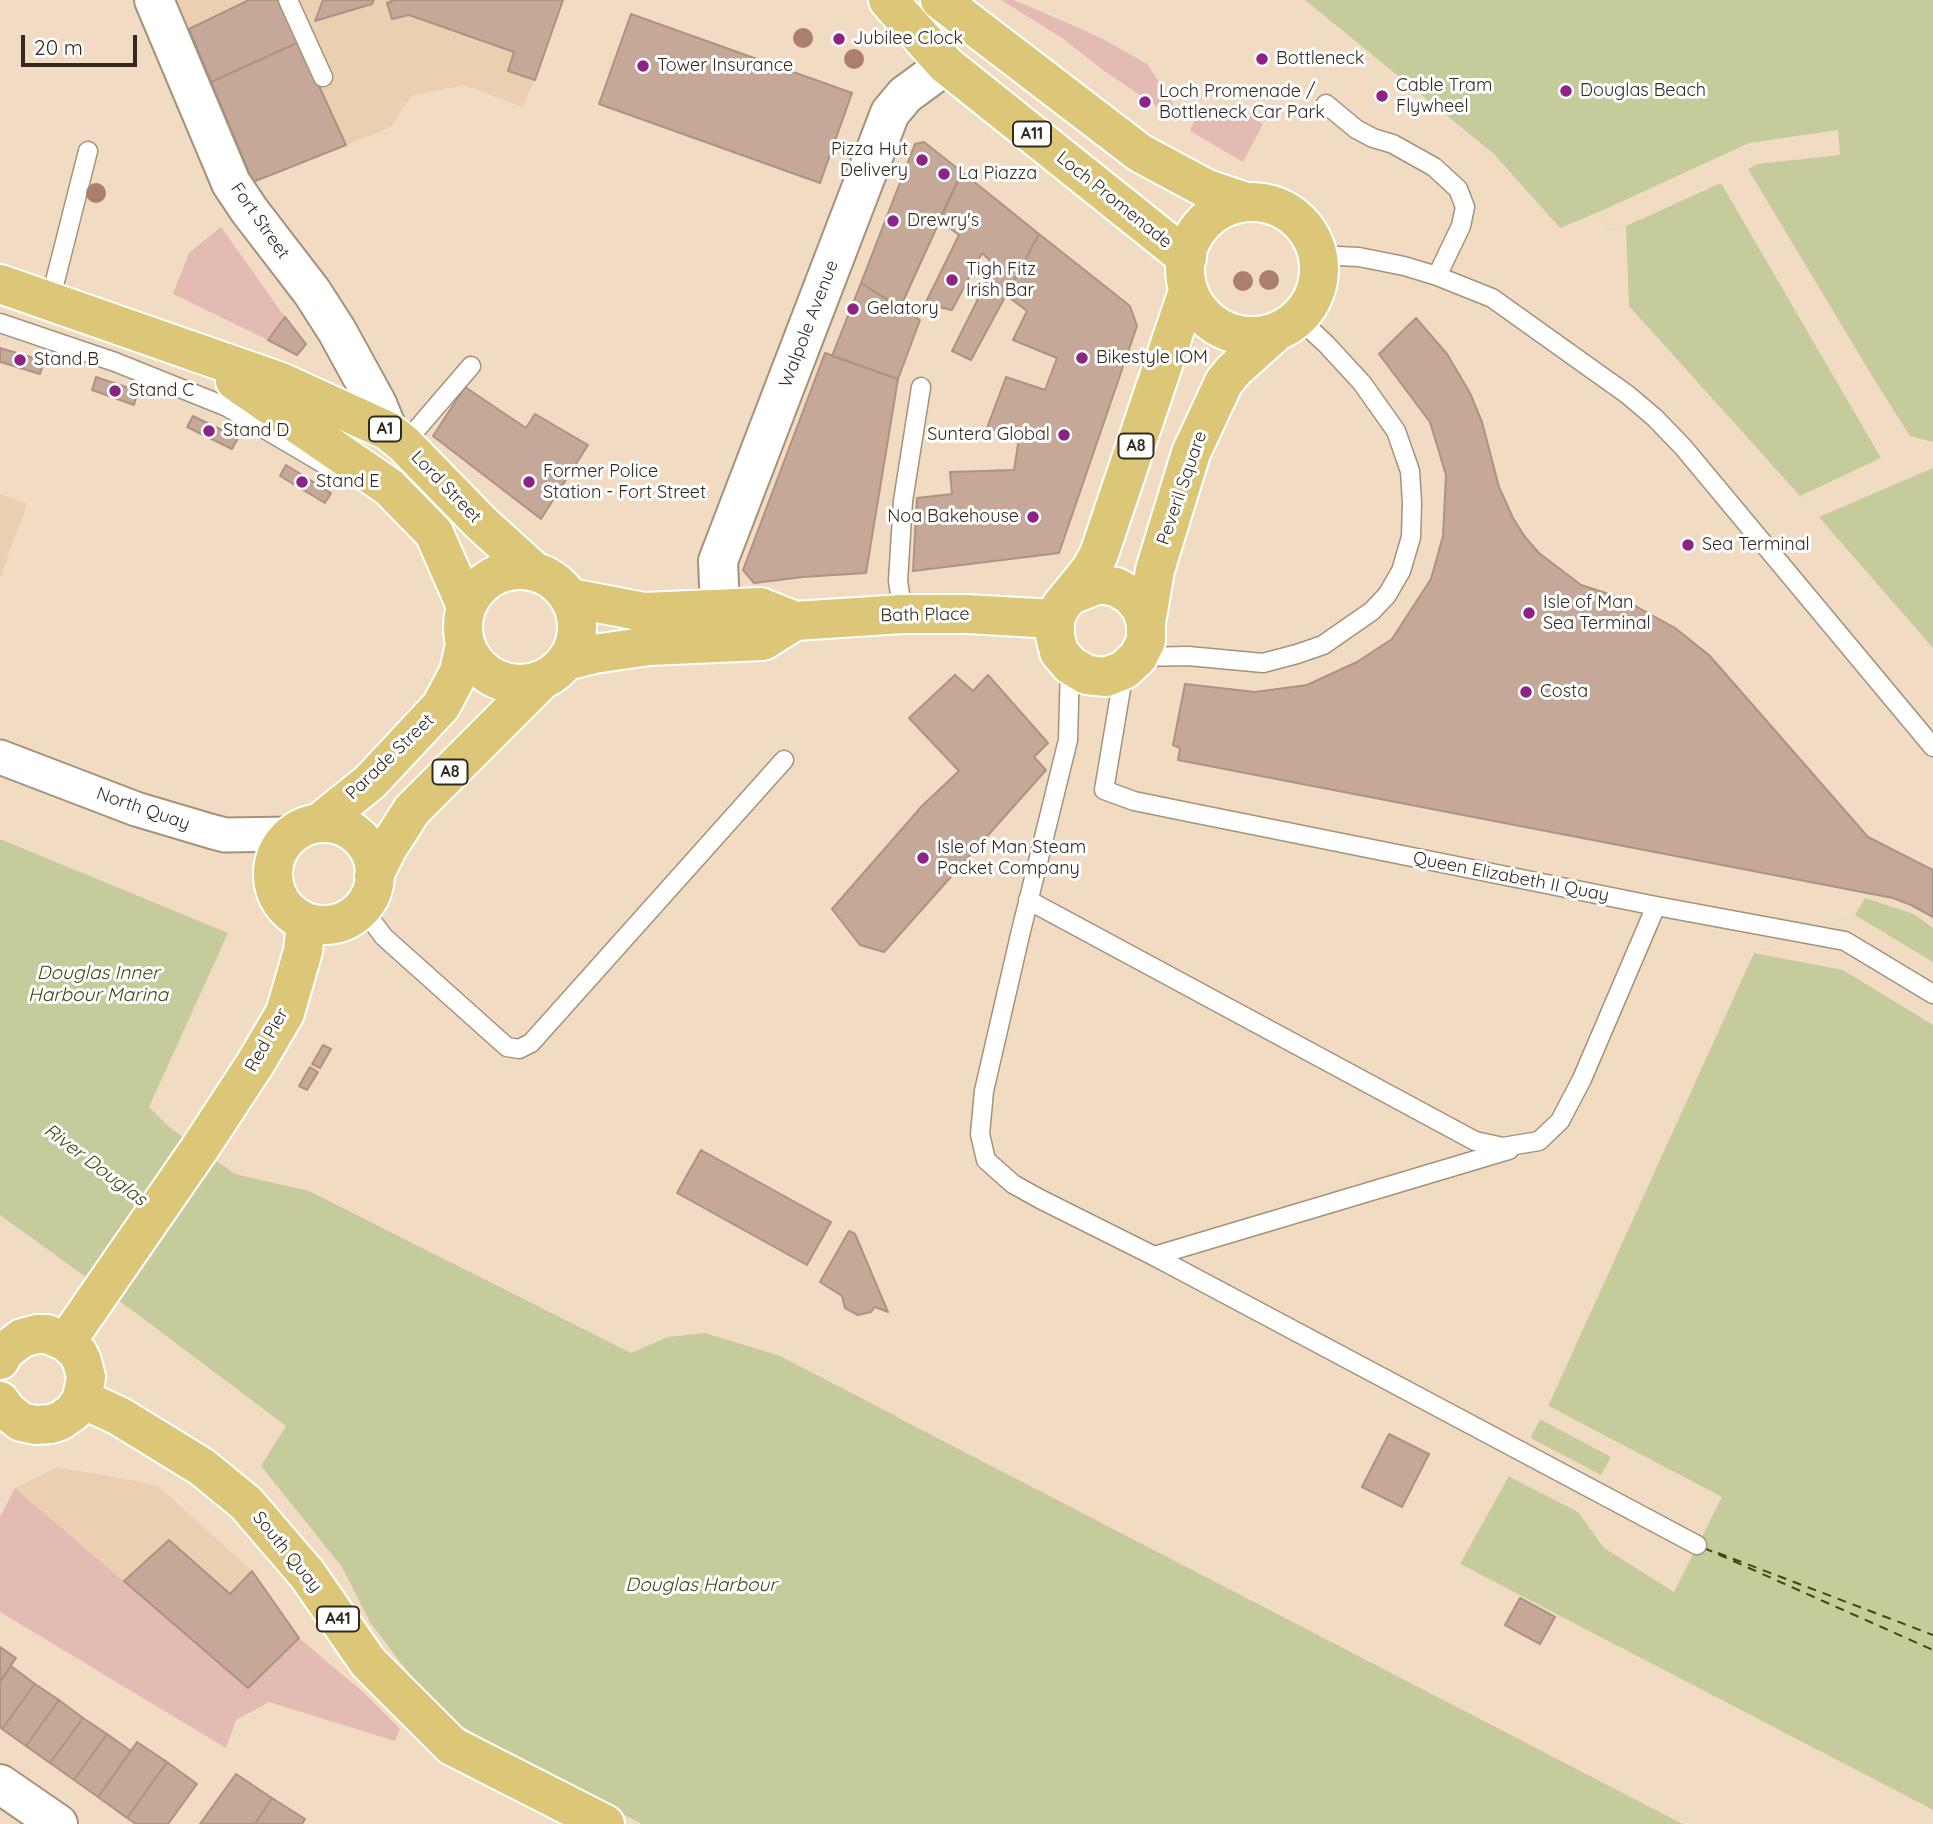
<!DOCTYPE html>
<style>
body{margin:0}
#map{position:relative;width:1933px;height:1824px;overflow:hidden;background:#f1dcc3;font-family:Quicksand,sans-serif}
canvas{display:block}
.scale{position:absolute;left:21px;top:35px;width:116px;height:32px;box-sizing:border-box;border:4px solid #322a20;border-top:0;padding-left:9px;font-size:21px;line-height:24px;white-space:nowrap;color:#322a20;-webkit-text-stroke:5px #fff;paint-order:stroke}
</style>
<div id="map">
<canvas width="1933" height="1824"></canvas>
<div class="scale">20 m</div>
</div>
<script>
const ctx = document.querySelector('canvas').getContext('2d');
ctx.lineJoin = 'round';
function fillPath(path, color) { ctx.fillStyle = color; ctx.fill(path, 'evenodd'); }
const poly = rows => new Path2D(rows.map(r => 'M' + r).join(''));
function trace(path, color, width, dash) { ctx.strokeStyle = color; ctx.lineWidth = width; ctx.lineCap = dash ? 'butt' : 'round'; ctx.setLineDash(dash || []); ctx.stroke(path); }
function drawText(font, color, halo, rows, align = 'center') {
  ctx.font = font + ' Quicksand,sans-serif'; ctx.lineWidth = 6; ctx.setLineDash([]); ctx.textBaseline = 'middle'; ctx.strokeStyle = halo; ctx.fillStyle = color; for (const [text, x, y, turn = 0] of rows) {
    ctx.save(); ctx.translate(x, y); ctx.rotate((+turn || 0) * Math.PI / 180); ctx.textAlign = isNaN(turn) ? turn : align; if (halo) ctx.strokeText(text, 0, 0); ctx.fillText(text, 0, 0); ctx.restore();
  }
}
const built = poly([
 [175,0,563,0,535,80,522,107,464,85,411,96,391,127,253,182,189,29],
 [0,494,27,504,0,578],
 [57,1467,157,1485,252,1571,299,1638,248,1688,15,1488]
]);
const green = poly([
 [1001,0,1014,0,1072,25,1103,39,1147,64,1180,114,1179,122,1103,70,1062,38],
 [1252,116,1263,124,1243,162,1190,131,1194,121],
 [221,227,285,317,268,340,173,294,189,253],
 [15,1488,248,1688,299,1638,363,1692,400,1729,395,1741,269,1702,236,1720,226,1748,0,1612,0,1517]
]);
const water = poly([
 [1305,0,1933,0,1933,648,1819,517,1629,306,1626,226,1607,231,1601,211,1560,228,1494,154],
 [0,839,228,933,149,1107,169,1127,235,1174,309,1191,631,1353,668,1337,705,1333,780,1356,1683,1824,642,1824,511,1756,442,1714,400,1662,370,1622,342,1567,261,1466,286,1426,137,1314,0,1215],
 [1865,898,1914,914,1933,928,1933,1810,1460,1564,1549,1404,1754,953,1855,915]
]);
const pier = poly([
 [1838,130,1840,155,1757,164,1748,169,1872,376,1910,436,1933,442,1933,468,1819,517,1800,496,1881,458,1721,183,1626,226,1607,231,1601,211,1749,143],
 [1855,915,1933,962,1933,1025,1843,970,1754,953],
 [1545,1404,1722,1497,1674,1592,1604,1548,1578,1512,1506,1475,1527,1436,1601,1475,1611,1457,1538,1418],
 [899,1414,1685,1821,1687,1824,1683,1824,897,1417],
 [1460,1564,1933,1810,1933,1814,1458,1567]
]);
const ferry = poly([
 [1704,1548,1933,1650],
 [1718,1553,1933,1635]
]);
const building = poly([
 [249,0,281,0,299,42,211,82,189,29,249,0],
 [323,0,374,0,372,4,315,21,323,0],
 [394,0,563,0,535,80,508,71,514,52,409,15,392,19,387,3,394,0],
 [631,14,852,93,820,183,599,104,631,14],
 [299,42,346,145,253,182,211,82,299,42],
 [924,142,962,172,900,308,861,283,915,144,924,142],
 [962,172,1039,234,971,360,952,351,995,265,982,253,952,310,925,304,959,235,939,220,962,172],
 [1039,234,1130,306,1137,326,1059,553,913,571,917,498,952,494,950,472,1014,470,1019,438,987,428,1006,377,1045,390,1057,358,1013,340,1027,311,1006,295,1039,234],
 [861,283,920,320,898,379,832,356,861,283],
 [285,317,306,344,297,355,268,340,285,317],
 [1416,318,1447,354,1470,393,1482,422,1499,487,1513,518,1525,537,1539,553,1581,585,1621,598,1675,628,1709,655,1868,837,1933,870,1933,917,1911,905,1893,898,1178,760,1180,748,1173,745,1185,684,1255,692,1307,685,1357,662,1392,639,1431,579,1443,536,1446,475,1430,422,1379,354,1416,318],
 [0,348,44,361,40,374,0,362,0,348],
 [825,353,898,379,866,573,803,577,754,583,743,570,825,353],
 [96,377,138,391,134,405,92,390,96,377],
 [465,387,526,428,535,414,588,445,541,519,433,436,465,387],
 [193,416,238,438,232,449,187,427,193,416],
 [286,465,331,493,325,503,280,476,286,465],
 [955,675,973,691,988,675,1048,743,1034,757,1046,770,884,952,860,945,832,909,922,806,959,771,909,718,955,675],
 [323,1045,331,1049,320,1068,312,1064,323,1045],
 [310,1067,318,1072,307,1090,299,1086,310,1067],
 [701,1150,831,1222,807,1265,677,1193,701,1150],
 [849,1231,855,1234,888,1312,875,1307,871,1312,858,1315,845,1308,842,1296,820,1282,849,1231],
 [1389,1434,1429,1454,1402,1507,1362,1487,1389,1434],
 [169,1540,230,1594,252,1571,299,1638,248,1688,124,1581,169,1540],
 [1520,1598,1555,1617,1540,1644,1505,1625,1520,1598],
 [0,1647,16,1658,0,1682,0,1647],
 [11,1666,35,1684,2,1729,0,1727,0,1682,11,1666],
 [35,1684,59,1700,26,1746,2,1729,35,1684],
 [59,1700,83,1718,50,1763,26,1746,59,1700],
 [83,1718,107,1734,74,1780,50,1763,83,1718],
 [107,1734,131,1751,98,1797,74,1780,107,1734],
 [137,1742,167,1762,127,1818,98,1797,137,1742],
 [167,1762,197,1784,168,1824,136,1824,127,1818,167,1762],
 [236,1774,272,1798,255,1824,200,1824,236,1774],
 [272,1798,305,1819,302,1824,255,1824,272,1798]
]);
const service = poly([
 [288,0,323,77],
 [1326,104,1356,129,1373,138,1393,144,1434,167,1458,189,1465,207,1461,226,1437,276],
 [1317,255,1359,257,1404,266,1437,276,1492,298,1628,395,1655,418,1683,447,1933,747],
 [50,301,88,151],
 [0,323,115,362,227,407,324,464],
 [404,444,471,366],
 [903,614,898,581,903,501,921,387],
 [1138,657,1188,656,1263,663,1297,654,1323,645,1372,611,1387,595,1401,571,1411,537,1412,503,1410,471,1396,431,1362,383,1326,344,1298,318],
 [1070,665,1068,740,1020,935,984,1091,980,1134,986,1160,1013,1184,1040,1199,1154,1256,1697,1545],
 [1124,671,1104,790,1134,801,1178,810,1656,906,1845,941,1933,994],
 [1028,900,1475,1141,1503,1147,1539,1141,1560,1121,1582,1079,1656,906],
 [362,908,384,937,507,1047,519,1049,531,1043,784,760],
 [1154,1256,1509,1150]
]);
const minor = poly([
 [0,757,136,809,210,831,225,835,292,834]
]);
const secondary = poly([
 [154,0,231,183,249,210,312,292,337,331,377,404,388,431],
 [720,608,718,561,890,113,905,95,946,65],
 [0,1784,58,1824]
]);
const primary = poly([
 [888,0,946,65,1187,258],
 [940,0,1140,153,1207,189,1246,202],
 '1185 269a67 67 0 1 1 134 0a67 67 0 1 1-134 0Z',
 [0,284,281,382,388,431,404,444,481,523,535,572],
 [235,381,389,487,434,533,466,606],
 '463 627a57 57 0 1 1 114 0a57 57 0 1 1-114 0Z',
 [1071,595,1099,584,1116,587,1130,595,1141,608,1146,623,1146,641,1138,657,1124,670,1106,677,1087,675,1070,665,1059,652,1055,636,1055,619,1061,606,1091,569,1099,554,1188,291],
 [571,598,644,612,760,607,795,621,903,614,966,614,1055,619],
 [1146,623,1155,570,1191,453,1224,382,1234,370,1274,334],
 [566,661,594,654,649,646,763,641,795,621],
 [319,823,370,782,441,706,459,672,465,644],
 '273 874a51 51 0 1 1 102 0a51 51 0 1 1-102 0Z',
 [374,876,387,849,412,810,542,680],
 [66,1342,200,1148,255,1064,285,1013,303,951,306,922],
 [0,1360,5,1351,22,1338,37,1334,47,1334,66,1342,78,1353,82,1361,86,1377,82,1399,73,1412,60,1421,51,1424,35,1425,21,1422,7,1411,0,1401],
 [82,1399,119,1416,202,1467,246,1503,307,1574,368,1662,452,1746,605,1824]
]);
const trees = [
 [803,38],
 [854,59],
 [96,193],
 [1269,280],
 [1243,281]
];
const markers = [
 [839,39,7,"#8e2386"],
 [1262,59,7,"#8e2386"],
 [643,66,7,"#8e2386"],
 [1566,91,7,"#8e2386"],
 [1382,96,7,"#8e2386"],
 [1145,102,7,"#8e2386"],
 [922,160,7,"#8e2386"],
 [944,174,7,"#8e2386"],
 [893,221,7,"#8e2386"],
 [952,280,7,"#8e2386"],
 [853,309,7,"#8e2386"],
 [1082,358,7,"#8e2386"],
 [20,360,7,"#8e2386"],
 [115,391,7,"#8e2386"],
 [209,431,7,"#8e2386"],
 [1064,435,7,"#8e2386"],
 [302,482,7,"#8e2386"],
 [529,482,7,"#8e2386"],
 [1033,517,7,"#8e2386"],
 [1688,545,7,"#8e2386"],
 [1529,613,7,"#8e2386"],
 [1526,692,7,"#8e2386"],
 [923,858,7,"#8e2386"]
];
const shields = [
 [1032,134,38],
 [385,429,32],
 [1136,446,35],
 [450,772,35],
 [338,1619,42]
];
const shieldNames = [
 ["A11",1032,134],
 ["A1",385,429],
 ["A8",1136,446],
 ["A8",450,772],
 ["A41",338,1619]
];
const poiNames = [
 ["Jubilee Clock",853,39],
 ["Bottleneck",1276,59],
 ["Tower Insurance",657,66],
 ["Cable Tram",1396,86],
 ["Flywheel",1396,107],
 ["Douglas Beach",1580,91],
 ["Loch Promenade /",1159,92],
 ["Bottleneck Car Park",1159,113],
 ["Pizza Hut",908,150,"right"],
 ["Delivery",908,171,"right"],
 ["La Piazza",958,174],
 ["Drewry's",907,221],
 ["Tigh Fitz",966,270],
 ["Irish Bar",966,291],
 ["Gelatory",867,309],
 ["Bikestyle IOM",1096,358],
 ["Stand B",34,360],
 ["Stand C",129,391],
 ["Stand D",223,431],
 ["Suntera Global",1050,435,"right"],
 ["Former Police",543,472],
 ["Station - Fort Street",543,493],
 ["Stand E",316,482],
 ["Noa Bakehouse",1019,517,"right"],
 ["Sea Terminal",1702,545],
 ["Isle of Man",1543,603],
 ["Sea Terminal",1543,624],
 ["Costa",1540,692],
 ["Isle of Man Steam",937,848],
 ["Packet Company",937,869]
];
const streetNames = [
 ["Loch Promenade",1114,200,39],
 ["Fort Street",260,221,55],
 ["Walpole Avenue",809,324,-69],
 ["Lord Street",446,487,46],
 ["Peveril Square",1182,488,-71],
 ["Bath Place",925,615,-1],
 ["Parade Street",390,757,-44],
 ["North Quay",143,809,19],
 ["Queen Elizabeth II Quay",1511,877,11],
 ["Red Pier",267,1040,-61],
 ["South Quay",287,1552,51]
];
const waterNames = [
 ["Douglas Inner",98,973],
 ["Harbour Marina",98,995],
 ["River Douglas",95,1165,37],
 ["Douglas Harbour",701,1585]
];
fillPath(built, '#ead0b0');
fillPath(green, '#e3bbb3');
fillPath(water, '#c6cb9b');
fillPath(pier, '#f1dcc3');
trace(ferry, '#42450d', 2, [9, 7]);
fillPath(building, '#c5a898');
trace(building, '#ae9282', 2);
trace(service, '#a5927a', 21);
trace(minor, '#a5927a', 37);
trace(secondary, '#a5927a', 42);
trace(primary, '#fff', 42);
trace(service, '#fff', 18);
trace(minor, '#fff', 33);
trace(secondary, '#fff', 38);
trace(primary, '#dbc777', 38);
ctx.fillStyle = '#ab7e6d';
for (const [x, y] of trees) { ctx.beginPath(); ctx.arc(x, y, 10, 0, 2 * Math.PI); ctx.fill(); }
for (const [x, y, r, color] of markers) { const dot = new Path2D(); dot.arc(x, y, r, 0, 2 * Math.PI); ctx.fillStyle = color; ctx.fill(dot); trace(dot, '#fff', 2.5); }
for (const [x, y, w] of shields) { const box = new Path2D(); box.roundRect(x - w / 2, y - 12.5, w, 25, 5); ctx.fillStyle = '#fff'; ctx.fill(box); trace(box, '#322a20', 2); }
drawText('bold 16px', '#322a20', null, shieldNames);
drawText('18px', '#322a20', '#fff', poiNames, 'left');
drawText('18px', '#322a20', '#fff', streetNames);
drawText('italic 19px', '#42450d', '#fff', waterNames);
</script>
